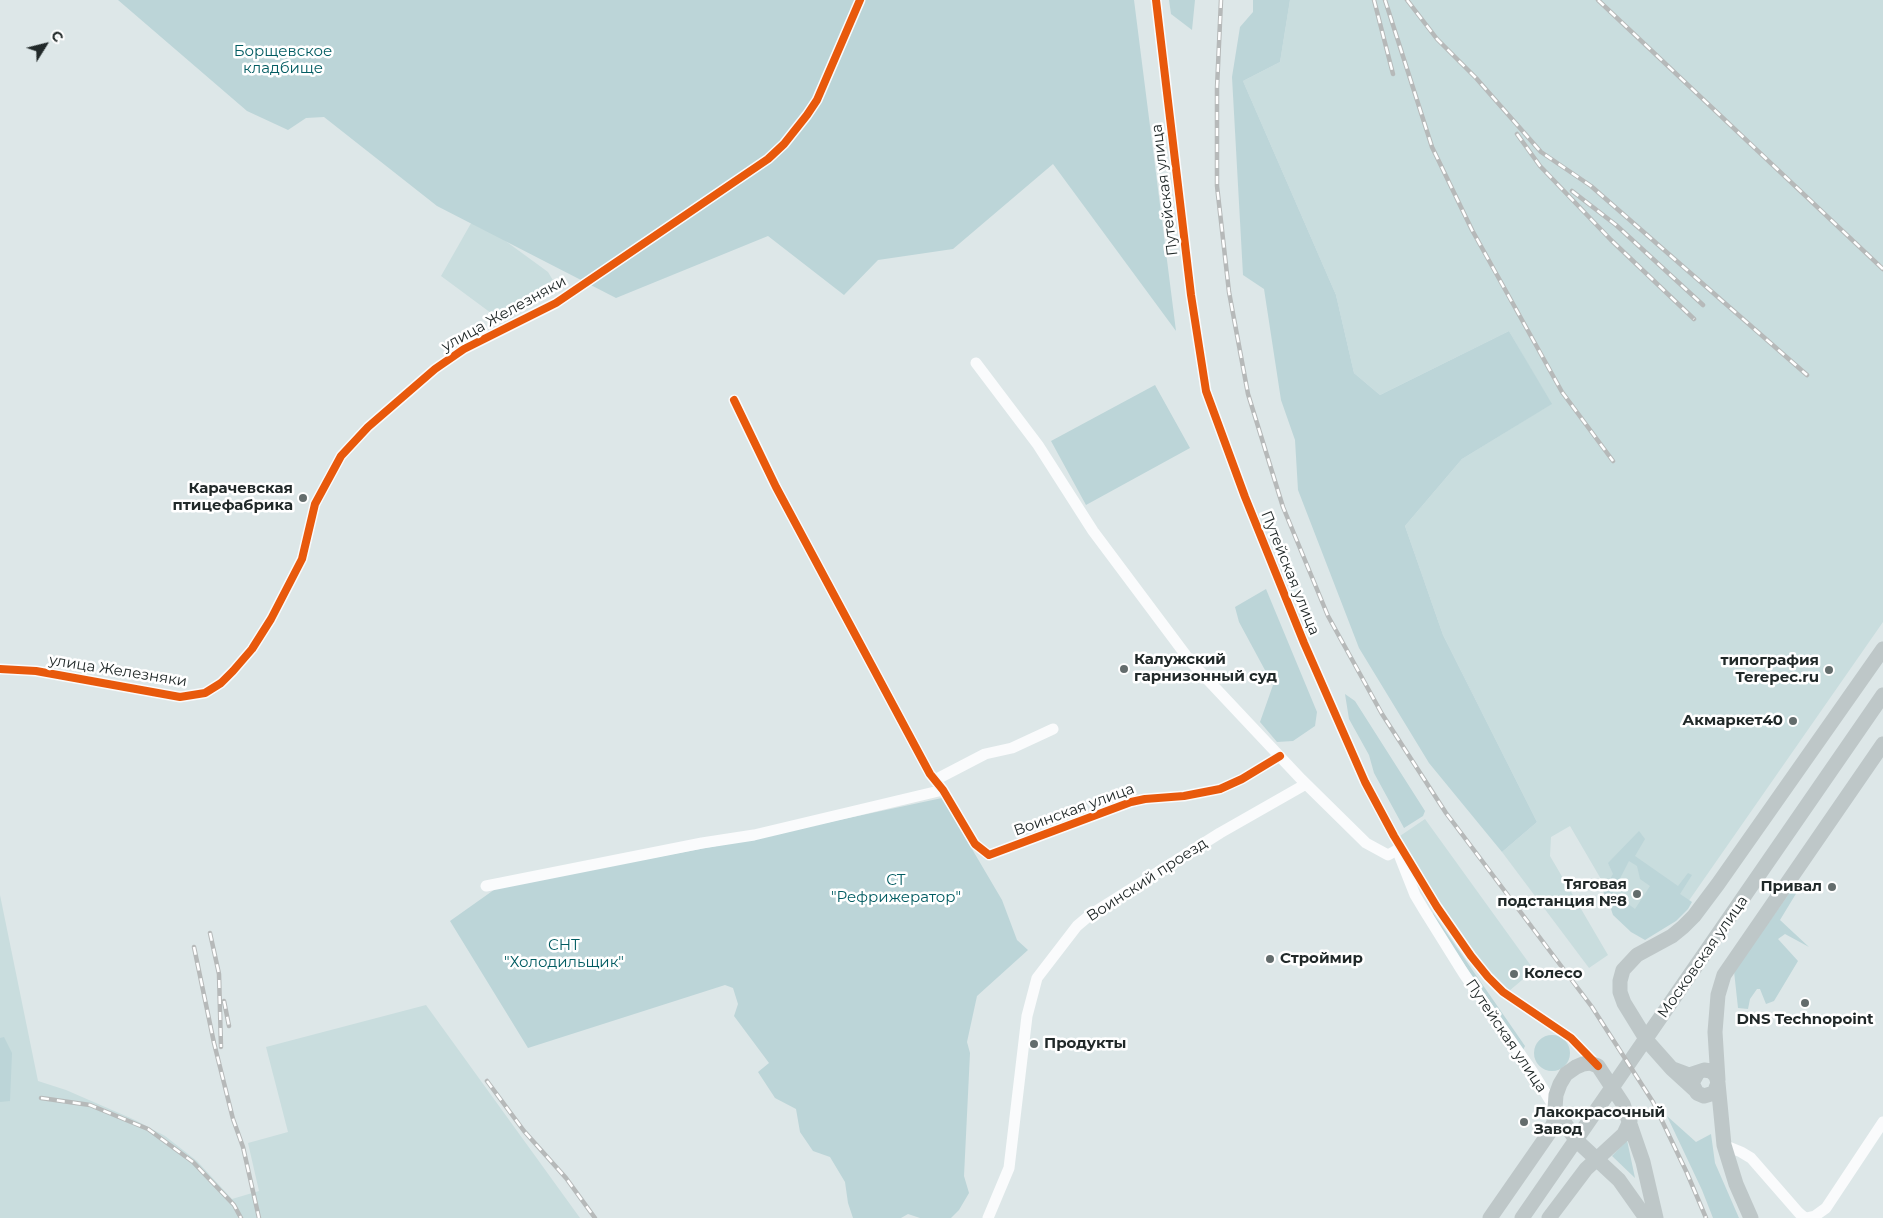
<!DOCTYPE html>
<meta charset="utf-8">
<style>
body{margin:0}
#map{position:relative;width:1883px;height:1218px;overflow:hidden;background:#dde7e8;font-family:Montserrat,sans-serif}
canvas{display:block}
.north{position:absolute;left:20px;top:20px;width:50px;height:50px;-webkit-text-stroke:4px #fff;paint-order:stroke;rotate:54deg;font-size:14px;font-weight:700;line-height:20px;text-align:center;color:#212929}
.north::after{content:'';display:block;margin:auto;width:18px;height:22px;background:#212929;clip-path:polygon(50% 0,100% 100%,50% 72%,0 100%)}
</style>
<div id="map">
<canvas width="1883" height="1218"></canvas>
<div class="north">С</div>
</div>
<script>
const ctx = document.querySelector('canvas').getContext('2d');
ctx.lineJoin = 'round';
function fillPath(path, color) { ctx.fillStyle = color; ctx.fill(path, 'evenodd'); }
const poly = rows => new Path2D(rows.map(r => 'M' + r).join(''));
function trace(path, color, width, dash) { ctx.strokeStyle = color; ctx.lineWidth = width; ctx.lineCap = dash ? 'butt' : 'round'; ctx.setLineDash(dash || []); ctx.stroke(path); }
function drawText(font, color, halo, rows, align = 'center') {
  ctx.font = font + ' Montserrat,sans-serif'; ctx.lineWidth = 5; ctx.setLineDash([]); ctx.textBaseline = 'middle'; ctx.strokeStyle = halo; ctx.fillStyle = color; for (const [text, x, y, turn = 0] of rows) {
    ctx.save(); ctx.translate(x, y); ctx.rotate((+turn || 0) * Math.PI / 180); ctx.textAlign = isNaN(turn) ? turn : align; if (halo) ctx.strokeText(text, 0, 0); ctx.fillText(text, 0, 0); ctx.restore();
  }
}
const built = poly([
 [1290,0,1883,0,1883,622,1681,912,1619,910,1570,826,1551,837,1550,856,1608,955,1589,968,1502,852,1537,822,1443,635,1405,526,1462,459,1551,404,1509,331,1380,395,1354,373,1336,295,1243,81,1280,62],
 [474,218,548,272,554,282,495,316,441,276],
 [1425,819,1534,970,1509,991,1485,967,1441,904,1400,836],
 [0,895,38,1081,66,1090,135,1120,165,1136,197,1161,232,1199,259,1191,248,1143,288,1132,266,1047,426,1005,580,1218,0,1218]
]);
const green = poly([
 [118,0,1134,0,1176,331,1053,164,953,249,878,260,844,295,768,236,616,298,437,206,324,117,306,118,288,130,247,111],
 [1169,0,1195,0,1192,30,1171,14],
 [1253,0,1290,0,1280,62,1243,81,1336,295,1354,373,1380,395,1509,331,1552,404,1462,459,1405,526,1443,635,1537,822,1502,852,1429,763,1359,648,1298,490,1295,440,1281,400,1264,289,1243,275,1232,77,1240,27,1253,12],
 [1155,385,1190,448,1086,505,1051,441],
 [1266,589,1317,712,1315,726,1293,741,1277,742,1260,722,1273,685,1239,622,1235,607],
 [1345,694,1355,701,1425,811,1423,816,1404,828,1374,773,1369,755,1349,719],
 [942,798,1002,900,1017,940,1028,950,977,996,967,1042,970,1053,964,1176,969,1193,959,1210,951,1218,920,1218,908,1214,901,1218,853,1218,848,1203,845,1182,830,1157,813,1151,800,1132,796,1109,775,1098,758,1072,769,1063,734,1016,738,1004,733,988,725,985,528,1048,450,921,498,887,727,844],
 [1639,831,1645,839,1635,856,1678,886,1688,873,1692,875,1680,894,1692,902,1688,909,1676,921,1645,940,1631,932,1613,915,1611,909,1620,898,1635,909,1650,886,1640,879,1637,866,1629,861,1610,898,1607,899,1601,887,1609,881,1613,874,1608,863],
 [1793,888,1796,889,1797,892,1780,920,1809,947,1785,934,1778,939,1798,961,1774,1001,1766,1004,1760,989,1757,989,1750,999,1748,1009,1738,1008,1734,971],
 [1433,913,1525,1046,1523,1050,1434,920],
 '1534 1053a18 18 0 1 1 36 0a18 18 0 1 1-36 0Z',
 [4,1037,12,1053,10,1101,0,1102,0,1038],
 [1667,1116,1696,1142,1711,1134,1715,1163,1739,1218,1713,1218,1702,1190],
 [1627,1140,1635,1178,1612,1156]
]);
const minor = poly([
 [1156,0,1191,295,1206,391,1245,497,1304,643,1365,782,1394,836,1437,907,1471,956,1488,977,1503,992,1571,1038,1598,1066],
 [976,363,1038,445,1093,531,1191,662,1301,779,1366,843,1388,855,1397,850],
 [734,400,776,487,930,774,943,790,975,844,989,855,1131,802,1145,799,1184,796,1220,789,1242,779,1280,756],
 [0,669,36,671,180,697,205,693,221,683,233,671,252,649,271,619,302,559,315,504,341,456,368,427,435,369,464,349,556,303,768,159,784,144,807,115,817,100,860,0],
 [935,780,985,754,1012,748,1053,729],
 [1400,857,1415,895,1424,910,1464,974,1532,1071,1556,1110],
 [486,886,702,843,754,835,943,790],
 [1724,1145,1741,1152,1751,1158,1799,1213,1805,1218],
 [988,1218,1009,1168,1027,1016,1037,978,1077,926,1090,915,1220,833,1306,784],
 [1806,1218,1815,1216,1826,1208,1883,1122]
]);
const major = poly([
 [1673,1069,1689,1075,1704,1070,1711,1071,1716,1076,1718,1083,1714,1093,1704,1096,1697,1093,1692,1083,1697,1074],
 [1718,1080,1715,1032,1718,995,1724,975,1883,744],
 [1718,1083,1724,1145,1736,1184,1751,1218],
 [1695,1090,1672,1069,1648,1042,1624,1003,1620,992,1620,981,1623,970,1637,955,1672,936,1683,927,1694,916,1718,884,1883,649],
 [1556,1110,1576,1140,1619,1180,1646,1218],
 [1490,1218,1549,1133,1554,1122,1556,1095,1560,1084,1566,1074,1576,1067,1583,1064,1590,1063,1598,1066,1623,1104,1643,1162,1656,1218],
 [1522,1218,1883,695],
 [1549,1218,1586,1169,1624,1134,1630,1121]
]);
const rail = poly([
 [1221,0,1217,88,1217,186,1229,292,1248,394,1283,507,1328,616,1382,714,1446,813,1592,1007,1653,1102,1687,1173,1706,1218],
 [1374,0,1393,74],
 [1385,0,1432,147,1472,230,1562,392,1613,461],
 [1407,0,1437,39,1476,78,1541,152,1591,186,1807,375],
 [1598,0,1883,269],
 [1517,134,1540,166,1611,240,1694,319],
 [1572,191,1616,225,1703,305],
 [210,933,219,974,221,1047],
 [194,947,214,1043,233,1119,243,1147,259,1218],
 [224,1001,229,1026],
 [487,1081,524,1131,566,1178,595,1218],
 [41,1098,90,1105,148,1129,193,1162,234,1205,241,1218]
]);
const cycleway = poly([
 [1156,0,1191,295,1206,391,1245,497,1304,643,1365,782,1394,836,1437,907,1471,956,1488,977,1503,992,1571,1038,1598,1066],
 [734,400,776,487,930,774,943,790,975,844,989,855,1131,802,1145,799,1184,796,1220,789,1242,779,1280,756],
 [0,669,36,671,180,697,205,693,221,683,233,671,252,649,271,619,302,559,315,504,341,456,368,427,435,369,464,349,556,303,768,159,784,144,807,115,817,100,860,0]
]);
const markers = [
 [303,498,5,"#636c6c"],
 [1124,669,5,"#636c6c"],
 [1829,670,5,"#636c6c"],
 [1793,721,5,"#636c6c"],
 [1832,887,5,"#636c6c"],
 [1637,894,5,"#636c6c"],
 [1270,959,5,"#636c6c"],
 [1514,974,5,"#636c6c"],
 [1805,1003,5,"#636c6c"],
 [1034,1044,5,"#636c6c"],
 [1524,1122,5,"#636c6c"]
];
const parkNames = [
 ["Борщевское",283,52],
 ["кладбище",283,69],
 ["СТ",896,881],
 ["\"Рефрижератор\"",896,898],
 ["СНТ",564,946],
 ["\"Холодильщик\"",564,963]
];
const streetNames = [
 ["Путейская улица",1165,190,-97],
 ["улица Железняки",504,314,-29],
 ["Путейская улица",1290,573,68],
 ["улица Железняки",118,671,9],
 ["Воинская улица",1074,810,-20],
 ["Воинский проезд",1147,880,-33],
 ["Московская улица",1703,957,-55],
 ["Путейская улица",1506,1036,56]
];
const poiNames = [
 ["Карачевская",293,489],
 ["птицефабрика",293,506],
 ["Калужский",1134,660,"left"],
 ["гарнизонный суд",1134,677,"left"],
 ["типография",1819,661],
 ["Terepec.ru",1819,678],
 ["Акмаркет40",1783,721],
 ["Тяговая",1627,885],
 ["подстанция №8",1627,902],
 ["Привал",1822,887],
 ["Строймир",1280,959,"left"],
 ["Колесо",1524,974,"left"],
 ["DNS Technopoint",1805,1020,"center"],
 ["Продукты",1044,1044,"left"],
 ["Лакокрасочный",1534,1113,"left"],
 ["Завод",1534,1130,"left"]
];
fillPath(built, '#c9ddde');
fillPath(green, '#bcd5d8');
trace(minor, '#fafbfc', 11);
trace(major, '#bec7c8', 15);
trace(rail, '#b6b9b9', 4.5);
trace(rail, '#fff', 2.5, [8]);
trace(cycleway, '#e8590c', 8);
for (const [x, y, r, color] of markers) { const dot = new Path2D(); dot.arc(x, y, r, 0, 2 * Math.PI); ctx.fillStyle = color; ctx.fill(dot); trace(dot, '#fff', 2); }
drawText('15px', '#025c62', '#fff', parkNames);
drawText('15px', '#212929', '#fff', streetNames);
drawText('bold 15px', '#212929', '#fff', poiNames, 'right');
</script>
